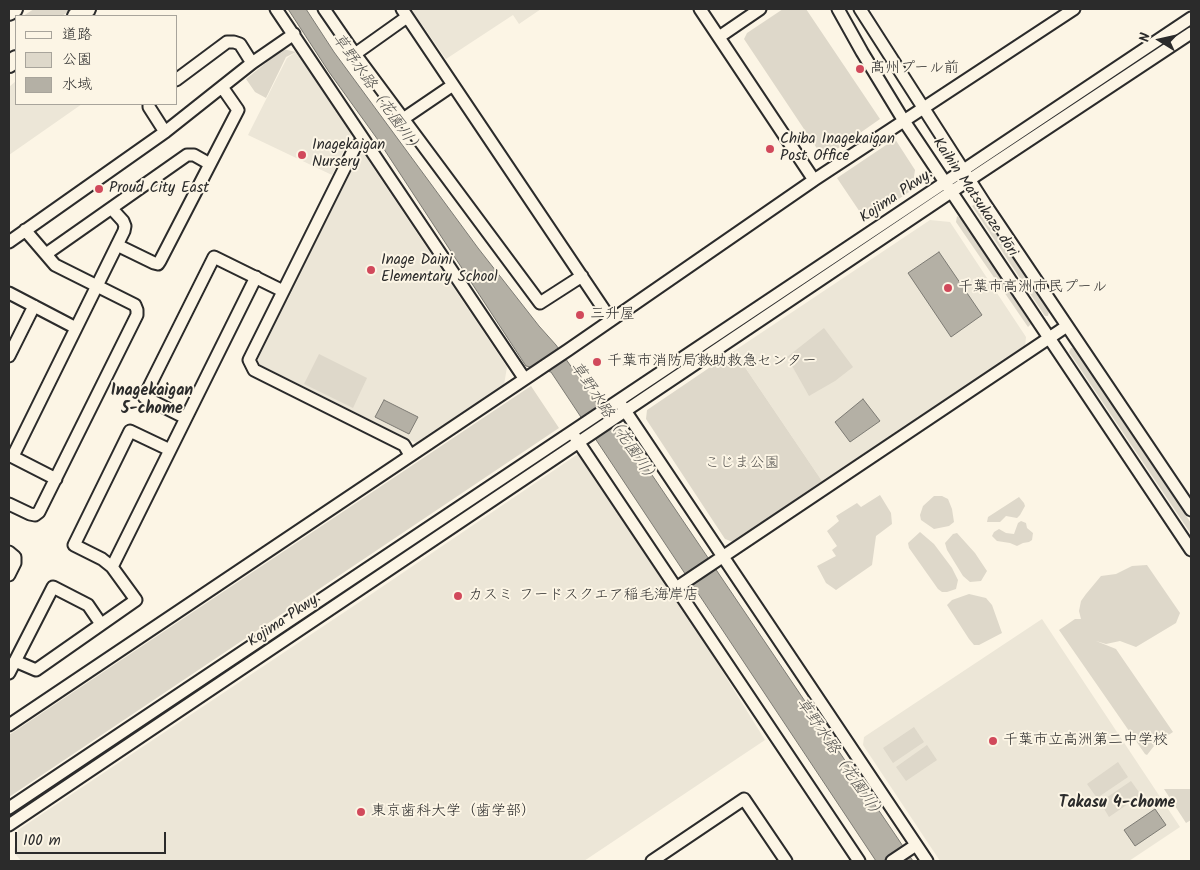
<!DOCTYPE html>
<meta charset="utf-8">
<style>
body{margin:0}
#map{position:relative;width:1200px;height:870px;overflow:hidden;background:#fcf5e5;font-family:Kalam,"Klee One",sans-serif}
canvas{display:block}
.frame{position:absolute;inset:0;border:10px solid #2b2b2b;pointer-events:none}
.legend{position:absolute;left:15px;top:15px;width:162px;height:90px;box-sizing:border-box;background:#fcf5e5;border:1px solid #a8a49b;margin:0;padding:6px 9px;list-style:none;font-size:15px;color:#2b2b2b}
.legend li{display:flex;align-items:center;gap:10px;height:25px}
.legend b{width:25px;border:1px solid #a8a49b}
.north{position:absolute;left:1135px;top:15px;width:50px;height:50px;-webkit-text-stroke:4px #fcf5e5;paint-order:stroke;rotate:280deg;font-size:14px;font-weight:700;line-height:20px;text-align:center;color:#2b2b2b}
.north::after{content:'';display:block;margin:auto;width:18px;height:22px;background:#2b2b2b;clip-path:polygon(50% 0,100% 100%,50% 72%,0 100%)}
.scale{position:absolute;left:15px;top:832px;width:151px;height:22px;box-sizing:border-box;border:2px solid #2b2b2b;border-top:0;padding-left:6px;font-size:15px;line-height:18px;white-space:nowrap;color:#2b2b2b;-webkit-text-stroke:4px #fcf5e5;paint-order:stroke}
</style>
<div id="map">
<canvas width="1200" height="870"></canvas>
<div class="frame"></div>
<ul class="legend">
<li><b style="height:6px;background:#fcf5e5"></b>道路</li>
<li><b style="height:14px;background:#ded8ca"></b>公園</li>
<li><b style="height:14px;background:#b4b0a5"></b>水域</li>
</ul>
<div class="north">N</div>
<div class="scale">100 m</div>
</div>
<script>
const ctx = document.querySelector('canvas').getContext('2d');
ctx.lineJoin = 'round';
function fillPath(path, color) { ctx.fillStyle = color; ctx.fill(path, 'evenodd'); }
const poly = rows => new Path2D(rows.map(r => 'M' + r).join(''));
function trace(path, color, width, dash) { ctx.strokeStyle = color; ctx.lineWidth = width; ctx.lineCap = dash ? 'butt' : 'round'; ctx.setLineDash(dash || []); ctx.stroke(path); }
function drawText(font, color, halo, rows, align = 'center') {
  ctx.font = font + ' Kalam,"Klee One",sans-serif'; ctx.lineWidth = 4; ctx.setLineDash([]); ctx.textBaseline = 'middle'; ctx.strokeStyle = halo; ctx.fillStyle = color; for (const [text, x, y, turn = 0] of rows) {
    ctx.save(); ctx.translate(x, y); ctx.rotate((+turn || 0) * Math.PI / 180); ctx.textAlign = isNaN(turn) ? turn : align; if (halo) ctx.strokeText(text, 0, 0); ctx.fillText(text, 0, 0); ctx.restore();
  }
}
const built = poly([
 [411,9,541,9,519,24,513,15,446,59],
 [296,52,352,133,332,175,248,135,287,58],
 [16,81,16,104,82,104,9,155,9,87],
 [358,154,364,154,507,367,504,385,416,443,259,366,257,358],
 [930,220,950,222,1026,337,1025,347,822,481,734,351],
 [578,454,686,613,765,740,584,861,21,861,14,852,18,830,370,595],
 [1042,619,1180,827,1129,861,940,861,863,745,864,737]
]);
const green = poly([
 [34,9,72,9,62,16,23,16],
 [783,9,806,9,880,119,827,156,820,153,744,39,747,33],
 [283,49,296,52,286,57,266,98,255,92,246,79],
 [895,139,915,170,912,190,866,221,837,178],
 [977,203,1049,311,1048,316,1045,316,972,206],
 [957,216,962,219,1031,324,1028,327,956,222],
 [824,328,853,367,835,381,809,396,787,357],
 [1071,348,1074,348,1191,523,1191,534,1069,352],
 [734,351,822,481,733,542,725,539,646,419,647,410],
 [319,354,367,378,353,408,304,384],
 [531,386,559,428,9,797,9,735],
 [880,495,891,513,892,524,876,536,872,565,836,590,826,583,817,566,836,556,832,550,837,546,827,531,839,521,836,516,857,503,861,507],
 [934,496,942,496,948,499,952,509,954,522,949,526,934,529,921,520,920,515,923,506],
 [1019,497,1024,503,1025,506,1020,515,1017,518,1006,516,1000,522,987,522,988,517],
 [1021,521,1026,523,1027,528,1033,533,1032,540,1029,542,1023,543,1017,546,1010,543,997,541,992,536,994,532,999,529,1006,533,1014,534,1018,523],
 [920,532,934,544,952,568,958,580,956,589,947,592,942,592,938,589,909,548,908,543],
 [957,533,975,553,987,571,981,581,970,582,963,576,947,550,945,543,953,534],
 [1147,565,1180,613,1176,623,1136,647,1120,641,1106,644,1096,641,1116,649,1173,732,1153,745,1154,746,1147,755,1145,754,1059,630,1075,619,1081,619,1079,611,1081,601,1086,594,1101,576,1116,574,1132,566],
 [969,594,986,598,992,605,1002,633,979,645,974,645,969,639,947,605,952,600],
 [914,727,924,742,893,763,883,748],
 [927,745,937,760,906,781,896,767],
 [1118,762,1128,777,1097,798,1087,784],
 [1131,781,1141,795,1109,817,1100,802],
 [1164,789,1191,789,1191,820,1186,823]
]);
const water = poly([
 [288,9,306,9,334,52,478,248,539,326,556,345,596,402,625,435,913,861,876,861,551,372,526,366,378,140,329,72,288,9],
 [939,252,982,315,951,337,908,273,939,252],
 [863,399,880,421,850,442,835,422,863,399],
 [384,400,418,417,409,434,375,417,384,400],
 [1155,809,1166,825,1135,846,1124,830,1155,809]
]);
const minor = poly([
 [276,9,524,378],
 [324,9,355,54,540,303,582,276],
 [402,9,611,320],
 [700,9,814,180],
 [838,9,862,52,904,121,1191,550],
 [860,9,985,204,1191,510],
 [719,37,760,9],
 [355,54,407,17],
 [176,80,227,42,234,42,240,44,252,63],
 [149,104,149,107,165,132],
 [403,119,453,85],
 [364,140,355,147,249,360,254,370,404,445,410,455],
 [9,242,165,132,252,63,294,34],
 [117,245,154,263,158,264,160,261,238,110,222,87],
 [46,254,187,155,194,155,210,164],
 [256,277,186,418,144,397,214,257,283,291],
 [9,293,76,328],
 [9,356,34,306],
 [622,406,927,861],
 [575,437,859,861],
 [9,455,56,479],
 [13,456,124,231,125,226,123,221,112,209],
 [9,504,30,514,35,515,39,512,137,315,137,310,135,305,55,265,25,230],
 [9,552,15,557,15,563,9,575],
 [112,567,186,418],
 [676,588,1067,326],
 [15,661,36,670,136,600,112,567,102,559,74,545,130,431,170,450],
 [9,673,53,587,88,605,101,624],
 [9,725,568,350,814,180,1074,9],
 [9,808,1191,18],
 [9,825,951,192,1191,33],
 [652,861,744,799,786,861],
 [892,861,916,845]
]);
const highway = poly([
 [9,12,14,9],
 [76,16,87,9],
 [9,64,16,59]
]);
const markers = [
 [860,69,5,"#d1495b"],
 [770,149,5,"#d1495b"],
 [302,155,5,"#d1495b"],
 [99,189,5,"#d1495b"],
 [371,270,5,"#d1495b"],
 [948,288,5,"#d1495b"],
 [580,315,5,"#d1495b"],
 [597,362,5,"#d1495b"],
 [458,596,5,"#d1495b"],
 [993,741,5,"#d1495b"],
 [361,812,5,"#d1495b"]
];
const poiNames = [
 ["髙州プール前",870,69],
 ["Chiba Inagekaigan",780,140],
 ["Post Office",780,157],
 ["Inagekaigan",312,146],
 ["Nursery",312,163],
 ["Proud City East",109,189],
 ["Inage Daini",381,261],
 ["Elementary School",381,278],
 ["千葉市高洲市民プール",958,288],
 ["三升屋",590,315],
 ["千葉市消防局救助救急センター",607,362],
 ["カスミ フードスクエア稲毛海岸店",468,596],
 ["千葉市立高洲第二中学校",1003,741],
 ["東京歯科大学（歯学部）",371,812]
];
const streetNames = [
 ["Kojima Pkwy.",897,197,-34],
 ["Kaihin Matsukaze dōri",974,198,56],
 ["Kojima Pkwy.",285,621,-34]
];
const parkNames = [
 ["こじま公園",742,464]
];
const waterNames = [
 ["草野水路（花園川）",376,95,55],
 ["草野水路（花園川）",613,424,56],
 ["草野水路（花園川）",839,760,56]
];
const neighbourhoodNames = [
 ["Inagekaigan",152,392],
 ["5-chome",152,410],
 ["Takasu 4-chome",1117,804]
];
fillPath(built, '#ece6d7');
fillPath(green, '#ded8ca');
fillPath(water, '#b4b0a5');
trace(water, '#7d7b74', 1);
trace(minor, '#2b2b2b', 15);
trace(highway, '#2b2b2b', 20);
trace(minor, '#fcf5e5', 11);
trace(highway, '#fcf5e5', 16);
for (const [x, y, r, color] of markers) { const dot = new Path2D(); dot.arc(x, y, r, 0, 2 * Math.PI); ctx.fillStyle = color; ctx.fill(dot); trace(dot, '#fcf5e5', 2); }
drawText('15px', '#2b2b2b', '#fcf5e5', poiNames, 'left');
drawText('15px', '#2b2b2b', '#fcf5e5', streetNames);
drawText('15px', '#585653', '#fcf5e5', parkNames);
drawText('italic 16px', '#545350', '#fcf5e5', waterNames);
drawText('bold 16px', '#2b2b2b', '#fcf5e5', neighbourhoodNames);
</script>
